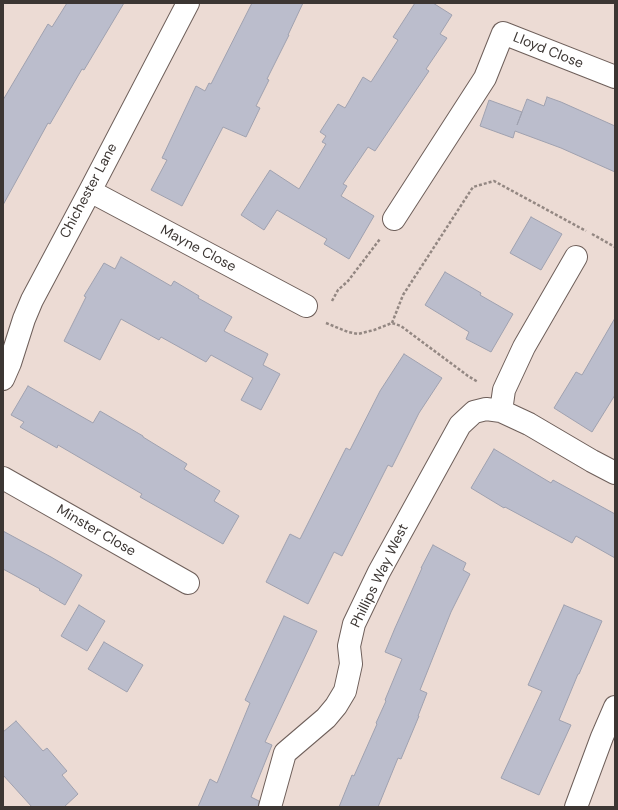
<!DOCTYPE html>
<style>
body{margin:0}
#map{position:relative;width:618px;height:810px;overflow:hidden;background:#ecdbd4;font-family:"DM Sans",sans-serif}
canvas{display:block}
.frame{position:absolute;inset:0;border:4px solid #3c3633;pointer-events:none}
</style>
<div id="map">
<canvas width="618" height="810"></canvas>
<div class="frame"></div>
</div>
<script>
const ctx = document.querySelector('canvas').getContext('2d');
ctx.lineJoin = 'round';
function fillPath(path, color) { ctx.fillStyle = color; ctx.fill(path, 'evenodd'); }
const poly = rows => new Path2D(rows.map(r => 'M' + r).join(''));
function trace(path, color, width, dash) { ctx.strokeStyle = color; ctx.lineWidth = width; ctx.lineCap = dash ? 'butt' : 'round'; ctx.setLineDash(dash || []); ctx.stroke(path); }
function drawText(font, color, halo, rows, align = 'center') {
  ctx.font = font + ' "DM Sans",sans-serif'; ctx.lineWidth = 3; ctx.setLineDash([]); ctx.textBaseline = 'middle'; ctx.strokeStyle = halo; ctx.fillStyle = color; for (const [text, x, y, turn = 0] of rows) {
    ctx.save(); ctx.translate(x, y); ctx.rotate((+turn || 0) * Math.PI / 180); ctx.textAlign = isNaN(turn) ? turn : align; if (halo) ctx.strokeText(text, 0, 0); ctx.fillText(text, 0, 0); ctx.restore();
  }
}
const building = poly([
 [67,3,124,3,84,70,82,69,50,124,48,123,3,205,3,100,48,24,52,27,67,3],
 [252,3,303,3,288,35,289,35,267,79,269,80,256,106,260,108,246,137,223,127,182,206,151,190,167,160,162,158,196,86,205,91,209,83,211,84,252,3],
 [415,3,433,3,452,15,440,34,447,38,426,69,429,71,375,151,368,147,343,184,347,186,341,196,374,216,349,259,324,244,327,239,277,210,264,230,241,215,270,170,299,189,326,144,322,142,326,136,320,132,338,104,345,108,363,77,371,82,398,40,393,37,415,3],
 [547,97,561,102,615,126,615,172,561,148,515,131,513,138,480,126,489,100,522,112,517,125,527,99,544,106,547,97],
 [531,217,562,234,541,270,510,253,531,217],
 [121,257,171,286,174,281,199,296,198,298,232,317,224,331,268,354,263,365,280,374,261,410,241,400,253,378,211,355,206,362,161,337,159,340,121,319,100,360,64,341,86,297,84,296,104,263,115,269,121,257],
 [445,272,481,293,480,295,513,314,491,352,466,339,469,332,425,305,445,272],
 [615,318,615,395,592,432,554,408,576,372,582,375,615,318],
 [404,354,442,378,419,413,392,467,388,465,342,556,334,552,308,604,266,582,290,534,300,539,346,448,350,450,380,391,404,354],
 [28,386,93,423,100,411,143,436,143,437,187,464,184,469,220,491,214,501,239,516,223,544,140,497,142,494,58,445,57,448,20,427,24,422,11,415,28,386],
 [494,449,551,483,553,480,615,514,615,558,576,536,572,543,505,507,504,508,471,488,494,449],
 [3,531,51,557,82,575,65,605,39,590,40,589,3,569,3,531],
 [433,545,466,563,463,570,470,574,451,612,420,690,427,693,418,716,419,716,401,759,398,758,378,807,339,807,352,775,354,776,377,724,376,723,386,701,385,700,402,659,385,652,395,628,422,568,421,568,433,545],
 [79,605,105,621,87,651,61,636,79,605],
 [564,605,602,621,579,674,578,674,559,720,571,725,539,795,501,778,542,691,528,685,564,605],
 [284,616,317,631,265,742,272,745,251,797,259,801,258,807,198,807,210,779,217,783,250,703,245,700,284,616],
 [104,642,143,665,127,692,88,669,104,642],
 [16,721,43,751,47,748,67,771,62,775,78,794,64,807,32,807,3,775,3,732,16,721]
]);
const path = poly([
 [592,234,615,247],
 [332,301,338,290,348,281,380,239],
 [326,323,348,332,358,334,374,330,392,323,401,326,468,376,478,382],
 [392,323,403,295,473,187,494,181,586,231]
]);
const minor = poly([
 [90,191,306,306],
 [394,219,485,78,503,33,615,77],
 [3,379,10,363,24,319,32,300,90,191,188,3],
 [501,411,504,390,524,347,576,257],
 [3,478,188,583],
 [270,807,285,753,326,718,336,706,345,691,351,664,349,646,354,624,379,572,460,425,474,412,486,409,501,411,529,424,592,461,615,473],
 [576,807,602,737,615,707]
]);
const streetNames = [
 ["Lloyd Close",548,51,22],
 ["Chichester Lane",89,191,-62],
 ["Mayne Close",198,249,28],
 ["Minster Close",96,531,30],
 ["Phillips Way West",380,576,-64]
];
fillPath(building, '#bbbdcc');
trace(building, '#9fa1af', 1);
trace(minor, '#6e5f5a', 24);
trace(path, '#938782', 2.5, [3, 2]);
trace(minor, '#fff', 22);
drawText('14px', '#3c3633', '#fff', streetNames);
</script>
